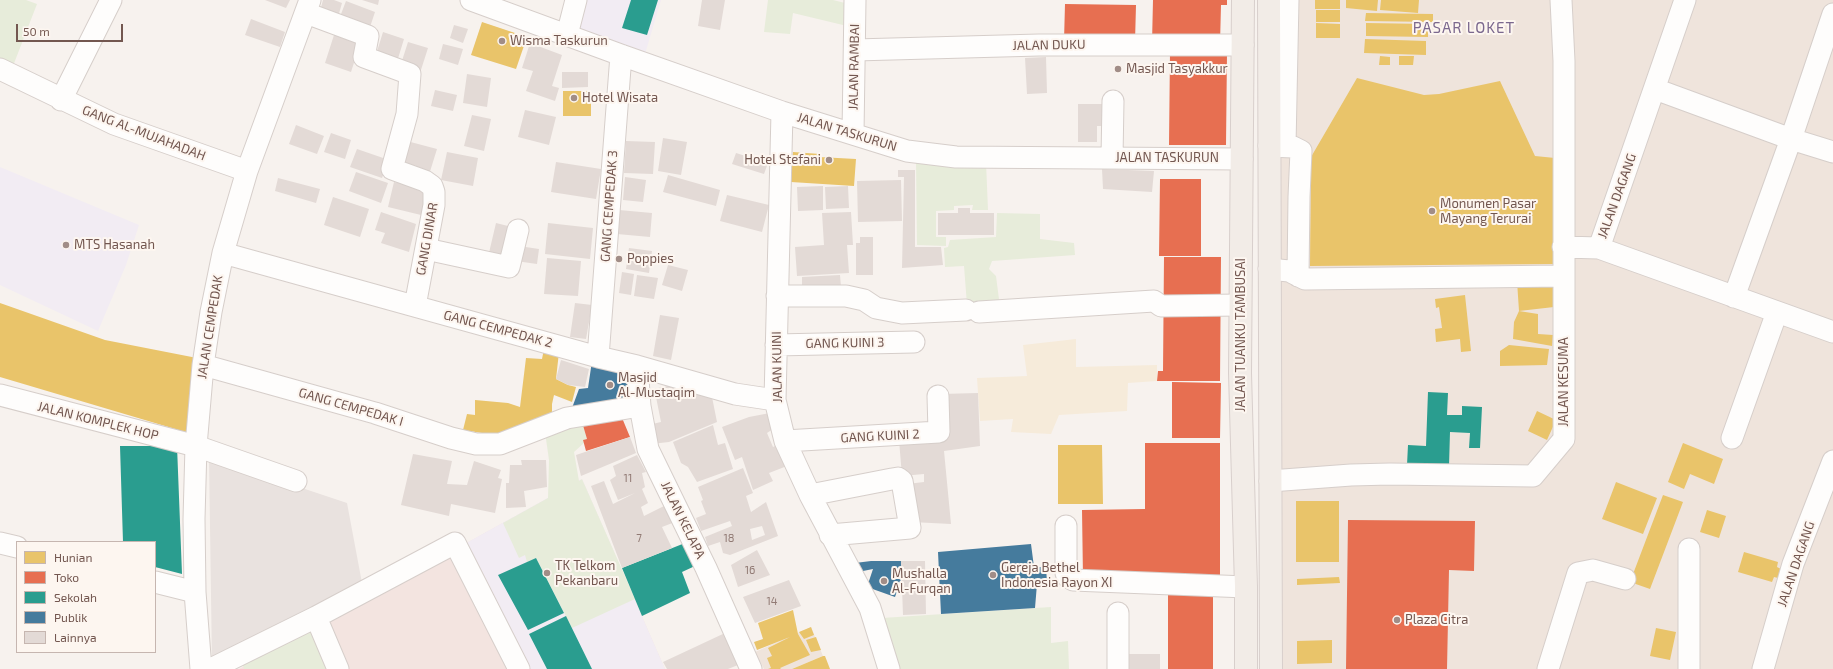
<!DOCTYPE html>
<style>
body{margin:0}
#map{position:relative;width:1833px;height:669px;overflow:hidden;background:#f7f2ee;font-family:"Exo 2",sans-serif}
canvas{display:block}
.legend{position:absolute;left:16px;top:541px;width:140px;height:112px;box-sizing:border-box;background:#fdf6f0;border:1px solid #c6b6b0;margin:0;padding:5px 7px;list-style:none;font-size:12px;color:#735750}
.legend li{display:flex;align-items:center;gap:8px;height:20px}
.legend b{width:20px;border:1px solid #c6b6b0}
.scale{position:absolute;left:16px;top:24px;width:107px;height:18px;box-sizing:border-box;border:2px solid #735750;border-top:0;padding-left:5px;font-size:12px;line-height:14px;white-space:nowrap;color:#735750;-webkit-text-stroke:3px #fdf6f0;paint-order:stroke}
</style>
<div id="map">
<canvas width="1833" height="669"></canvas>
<ul class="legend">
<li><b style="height:11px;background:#e9c46a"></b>Hunian</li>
<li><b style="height:11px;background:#e76f51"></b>Toko</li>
<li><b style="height:11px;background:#2a9d8f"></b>Sekolah</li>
<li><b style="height:11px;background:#457b9d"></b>Publik</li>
<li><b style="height:11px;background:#e3dad6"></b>Lainnya</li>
</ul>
<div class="scale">50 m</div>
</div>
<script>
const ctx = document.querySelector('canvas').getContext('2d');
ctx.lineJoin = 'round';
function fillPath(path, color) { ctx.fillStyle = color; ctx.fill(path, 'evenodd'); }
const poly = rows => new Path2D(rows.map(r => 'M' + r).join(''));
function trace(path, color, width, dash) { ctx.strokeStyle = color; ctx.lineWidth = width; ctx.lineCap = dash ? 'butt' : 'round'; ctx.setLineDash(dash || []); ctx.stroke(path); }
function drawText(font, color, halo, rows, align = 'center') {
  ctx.font = font + ' "Exo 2",sans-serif'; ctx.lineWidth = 4; ctx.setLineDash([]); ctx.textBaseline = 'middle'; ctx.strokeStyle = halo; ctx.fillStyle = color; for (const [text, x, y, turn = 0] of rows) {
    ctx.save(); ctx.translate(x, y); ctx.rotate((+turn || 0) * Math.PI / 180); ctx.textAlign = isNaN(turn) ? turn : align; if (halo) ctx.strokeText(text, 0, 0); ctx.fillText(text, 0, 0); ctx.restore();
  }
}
const residential = poly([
 [1269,0,1833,0,1833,669,1271,669],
 [811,627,823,656,792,669,764,669,755,652]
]);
const commercial = poly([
 [582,479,665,669,239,669]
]);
const industrial = poly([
 [209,457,347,503,362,583,212,664]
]);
const education = poly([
 [581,0,661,0,645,54,571,30],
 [0,167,139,225,126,265,98,331,0,285],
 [582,479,665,669,519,669,459,547]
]);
const green = poly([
 [0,0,26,0,37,4,13,66,0,61],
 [768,0,833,0,849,4,847,26,793,13,790,34,764,32],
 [916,160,986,162,988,210,972,210,973,205,954,206,954,210,936,211,936,237,946,237,946,246,917,245],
 [997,213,1040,214,1040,239,1074,243,1075,255,992,261,989,269,996,276,1000,307,967,305,964,266,945,267,944,248,948,247,950,240,996,237],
 [582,422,587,439,583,440,584,443,574,452,579,481,582,479,635,599,572,628,536,558,527,562,525,555,519,558,503,523,548,498,549,460,545,432],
 [1051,607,1051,643,1068,641,1069,669,894,669,882,618],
 [314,622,332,669,244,669,242,662]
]);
const sand = poly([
 [1076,339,1076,367,1157,365,1157,381,1128,383,1127,411,1059,415,1051,434,1011,432,1013,419,980,421,977,378,1027,376,1023,345]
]);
const homes = poly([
 [1315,0,1340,0,1340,9,1315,9],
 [1346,0,1378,0,1377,11,1346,8],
 [1381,0,1419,0,1418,13,1380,10],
 [1316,10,1340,10,1340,22,1316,22],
 [1366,13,1433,14,1433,22,1365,21],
 [482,22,527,37,516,69,471,55],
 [1316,23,1340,24,1340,38,1316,38],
 [1366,23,1428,24,1428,37,1366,36],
 [1365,39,1426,41,1426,55,1364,53],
 [1380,56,1390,57,1390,65,1379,65],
 [1399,56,1414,56,1413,65,1399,65],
 [1357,78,1424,95,1439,94,1500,81,1535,156,1555,158,1553,264,1310,266,1311,157],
 [563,91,591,91,591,116,563,116],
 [793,152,820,154,819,157,856,159,854,186,791,182],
 [1554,279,1554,307,1519,311,1538,314,1538,334,1553,335,1552,346,1513,339,1514,322,1519,311,1517,281],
 [1465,295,1471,351,1461,352,1460,339,1436,342,1435,329,1442,328,1439,307,1436,308,1435,299],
 [0,303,105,340,197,358,192,434,0,377],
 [1509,345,1549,349,1547,365,1500,366,1500,351],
 [544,349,559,352,556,379,568,385,576,387,572,402,554,395,552,404,552,422,513,433,501,432,501,436,463,430,467,414,475,415,475,400,508,403,520,407,526,358,542,359],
 [1537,411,1556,420,1547,440,1528,431],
 [1683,443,1723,459,1714,484,1690,474,1684,489,1668,482],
 [1058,445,1102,445,1103,504,1058,504],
 [1616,482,1657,498,1643,534,1602,519],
 [1663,495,1683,502,1650,589,1630,582],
 [1296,501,1339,501,1339,562,1296,562],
 [1707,510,1726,516,1719,538,1700,532],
 [1744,552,1778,562,1777,567,1781,569,1778,578,1774,577,1772,582,1738,572],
 [1339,577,1340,583,1297,585,1297,579],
 [793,610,798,634,810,655,780,668,781,669,768,669,771,668,767,658,772,656,768,648,790,637,757,650,754,642,763,639,758,623],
 [811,627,814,635,804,639,799,632],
 [1656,628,1676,632,1670,660,1650,656],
 [816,637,821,650,811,652,806,640],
 [1332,640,1332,663,1297,664,1297,641],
 [825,656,830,669,792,669,823,656]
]);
const shops = poly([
 [1153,0,1227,0,1227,5,1221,5,1220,44,1152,43],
 [1065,4,1136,5,1135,42,1064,41],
 [1170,52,1227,53,1226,145,1169,145],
 [1160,179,1201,179,1201,256,1159,256],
 [1164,257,1221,257,1220,381,1157,381,1158,371,1163,371],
 [1172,382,1221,383,1220,438,1172,438],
 [620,413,630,437,586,451,583,440,587,439,582,422],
 [1145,443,1220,443,1220,577,1083,578,1082,510,1145,509],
 [1348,520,1475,521,1474,571,1449,570,1447,669,1346,669],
 [1168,590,1213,590,1213,669,1168,669]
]);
const schools = poly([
 [631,0,658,0,647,35,622,28],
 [1428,392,1448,393,1447,415,1462,415,1462,406,1482,407,1480,448,1469,448,1470,433,1450,432,1449,466,1407,465,1408,445,1426,446],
 [120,446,177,446,182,574,155,567,155,542,123,542],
 [685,543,695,566,682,572,690,593,642,616,622,568],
 [536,558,564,613,528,630,498,575],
 [566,616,592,669,547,669,529,634]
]);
const public = poly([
 [592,361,629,374,630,390,625,400,572,408,579,389,588,388],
 [1031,544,1034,567,1046,567,1047,583,1037,584,1035,608,941,614,938,552],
 [871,561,901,561,902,576,895,597,867,587,873,569,858,572,855,563]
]);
const building = poly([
 [265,0,290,0,286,8],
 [323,0,334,0,342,3,338,17,320,11],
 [362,0,379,0,378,5],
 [702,0,725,0,720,30,698,26],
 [346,1,375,12,368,33,338,22],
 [251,19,285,32,280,47,245,35],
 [454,25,468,29,463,43,450,38],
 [383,32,404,39,396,65,375,58],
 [334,35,360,44,351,72,325,63],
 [408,42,428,48,420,73,400,67],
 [530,43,562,55,552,86,559,88,555,101,526,91,533,71,522,68],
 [443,44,463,49,458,65,439,59],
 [1046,57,1047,93,1027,94,1025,58],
 [562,72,588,72,588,87,562,88],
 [467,74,491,78,487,107,463,103],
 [435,90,457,95,453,111,431,106],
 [1078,104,1107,104,1107,126,1097,126,1097,142,1078,142],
 [525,110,556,117,549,145,518,137],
 [472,115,491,119,484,151,464,146],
 [296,125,324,136,317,154,289,144],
 [331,133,351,140,345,159,324,152],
 [663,138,687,142,681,175,658,171],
 [403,140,437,149,428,178,414,174,416,166,397,160],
 [626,141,655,142,653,174,624,173],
 [357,149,389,160,382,178,350,167],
 [447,152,478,158,473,186,441,180],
 [736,153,768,163,764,174,732,164],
 [556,162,601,169,596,199,551,192],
 [1102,169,1154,171,1152,192,1103,189],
 [898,170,915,170,915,247,941,247,943,265,902,268,904,177,898,177],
 [356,172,388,183,381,203,349,191],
 [668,175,720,190,716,206,663,192],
 [625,177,646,180,643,202,623,200],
 [278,178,320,189,316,203,275,191],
 [901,180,902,221,858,222,857,181],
 [394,182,427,190,421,215,388,207],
 [823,186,823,210,798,211,797,187],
 [848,186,849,208,826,209,825,187],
 [727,195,769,205,762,232,720,221],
 [333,197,369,209,360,237,324,225],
 [958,208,970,208,970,213,994,213,994,235,938,235,938,213,958,213],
 [619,210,652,213,650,237,617,234],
 [381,212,416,224,409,252,381,243,385,233,375,230],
 [851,212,853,245,847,245,849,273,797,276,795,247,824,245,822,213],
 [496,223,516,228,507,262,488,257],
 [548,223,593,228,590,259,545,254],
 [860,237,873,237,873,275,856,275,856,243,860,243],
 [519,246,539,249,537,264,516,261],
 [629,248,652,251,649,273,626,269],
 [547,258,581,261,578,296,544,294],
 [668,265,688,270,682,291,662,285],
 [622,272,634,274,631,295,619,293],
 [637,275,658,278,654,299,634,296],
 [840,275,841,287,802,289,802,277],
 [575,303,592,305,586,339,570,337],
 [660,315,679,318,671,360,653,356],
 [561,360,589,369,585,387,568,385,556,379],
 [677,384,711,392,717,422,669,442,651,444,648,425,661,422,655,392,644,395,644,391],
 [978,393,980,446,944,451,951,524,912,522,907,484,924,482,924,474,902,476,899,440,942,438,941,394],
 [770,413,773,429,767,433,773,447,781,443,787,466,769,473,773,481,753,490,742,457,735,460,722,427,749,417],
 [713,425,718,445,725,443,733,469,697,482,688,467,681,463,673,442],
 [630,437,636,453,581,476,576,455],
 [413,454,452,461,447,484,467,485,474,461,501,470,498,478,502,479,495,513,451,504,449,516,401,505],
 [637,455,646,472,642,473,645,487,642,489,648,503,641,507,644,516,668,504,675,522,662,527,672,548,622,568,591,486,604,481,613,504,635,493,618,500,610,480,616,476,613,466],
 [521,460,546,460,547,487,524,491,526,507,506,508,506,483,509,483,510,465,522,465],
 [743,468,753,493,746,496,751,512,766,502,778,536,730,555,723,553,720,542,708,546,705,537,732,526,730,521,701,531,696,518,706,514,701,501,703,500,698,487],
 [762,526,765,535,752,540,750,529],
 [757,550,770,575,738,587,731,565],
 [901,561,925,561,926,614,903,615],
 [789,580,801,606,755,623,743,597],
 [725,633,738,665,728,669,667,669,663,662],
 [1124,654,1160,654,1160,669,1124,669]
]);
const minor = poly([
 [471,0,621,55,782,112,907,151,956,157,1242,159],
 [306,13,368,36,364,57,410,74,407,114,392,169,425,181,432,186,434,192,434,205,415,306],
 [567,35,576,0],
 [855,50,1039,45,1243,45],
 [0,69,114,124,247,171],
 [1655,89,1791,139,1833,152],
 [61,100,111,0],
 [782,112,775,400,785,441,810,495,870,608,889,669],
 [853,134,855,0],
 [1269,146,1293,147,1301,151,1299,197,1298,276],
 [1285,146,1288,0],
 [1112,158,1113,101],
 [1563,247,1599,248,1833,332],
 [1599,248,1685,0],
 [426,249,509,267,518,230],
 [223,253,598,357,637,366,735,394,775,400],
 [1269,269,1289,271,1305,279,1563,276],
 [777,296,846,296,864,300,876,308,902,313,966,310],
 [1734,297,1791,139,1833,14],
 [979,312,1154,301,1161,306,1240,305],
 [776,345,914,342],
 [598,357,621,55],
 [203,365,375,413,451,438,476,444,500,444,567,418,640,406],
 [637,366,640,406,648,449,706,568,751,669],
 [0,395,196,446,296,481],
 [1732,438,1777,312],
 [785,441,939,432,938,396],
 [1270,481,1351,475,1390,474,1533,476,1564,439,1564,61,1561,0],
 [810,495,892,479,898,478,902,481,910,528,830,535],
 [1066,526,1066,573,1068,577,1073,580,1246,587],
 [0,543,17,547],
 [1689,549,1689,669],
 [155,582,195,592],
 [1118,613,1118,669],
 [316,617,338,669],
 [201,669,195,592,194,519,196,446,203,365,211,312,223,253,247,171,310,0],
 [211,669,316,617,455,543,519,669],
 [1548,669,1578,573,1593,570,1625,579],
 [1763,669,1793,564,1833,461]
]);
const major = poly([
 [1243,0,1240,373,1246,587,1246,669],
 [1269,0,1271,669]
]);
const markers = [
 [502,41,4,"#a18d87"],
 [1118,69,4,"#a18d87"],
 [574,98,4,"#a18d87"],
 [829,160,4,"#a18d87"],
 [1432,211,4,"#a18d87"],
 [66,245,4,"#a18d87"],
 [619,259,4,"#a18d87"],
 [610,385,4,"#a18d87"],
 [547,573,4,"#a18d87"],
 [993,575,4,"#a18d87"],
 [884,581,4,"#a18d87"],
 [1397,620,4,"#a18d87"]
];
const numberNames = [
 ["11",628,478],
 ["7",639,538],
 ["18",729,538],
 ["16",750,570],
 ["14",772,601]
];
const poiNames = [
 ["Wisma Taskurun",510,41],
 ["Masjid Tasyakkur",1126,69],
 ["Hotel Wisata",582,98],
 ["Hotel Stefani",821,160,"right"],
 ["Monumen Pasar",1440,204],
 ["Mayang Terurai",1440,219],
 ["MTS Hasanah",74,245],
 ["Poppies",627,259],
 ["Masjid",618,378],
 ["Al-Mustaqim",618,393],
 ["TK Telkom",555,566],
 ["Pekanbaru",555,581],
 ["Gereja Bethel",1001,568],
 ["Indonesia Rayon XI",1001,583],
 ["Mushalla",892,574],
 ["Al-Furqan",892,589],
 ["Plaza Citra",1405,620]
];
const streetNames = [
 ["JALAN DUKU",1049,45,-1],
 ["JALAN RAMBAI",854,67,-89],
 ["JALAN TASKURUN",847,132,17],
 ["GANG AL-MUJAHADAH",144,133,21],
 ["JALAN TASKURUN",1167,158],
 ["JALAN DAGANG",1617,196,-70],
 ["GANG CEMPEDAK 3",609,206,-86],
 ["GANG DINAR",427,239,-80],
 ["JALAN CEMPEDAK",210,327,-81],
 ["GANG CEMPEDAK 2",498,329,15],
 ["JALAN TUANKU TAMBUSAI",1241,335,-90],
 ["GANG KUINI 3",845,343,-1],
 ["JALAN KUINI",777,367,-91],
 ["JALAN KESUMA",1564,382,-90],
 ["GANG CEMPEDAK I",351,407,16],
 ["JALAN KOMPLEK HOP",98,421,14],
 ["GANG KUINI 2",880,436,-3],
 ["JALAN KELAPA",683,520,64],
 ["JALAN DAGANG",1796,564,-71]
];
const quarterNames = [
 ["PASAR LOKET",1464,28]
];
fillPath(residential, '#efe4dc');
fillPath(commercial, '#f3e4e0');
fillPath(industrial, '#e9e2df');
fillPath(education, '#f2ecf3');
fillPath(green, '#e7ecda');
fillPath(sand, '#f6ebda');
fillPath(homes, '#e9c46a');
fillPath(shops, '#e76f51');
fillPath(schools, '#2a9d8f');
fillPath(public, '#457b9d');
fillPath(building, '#e3dad6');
trace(minor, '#d6ceca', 23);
trace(major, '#d8cfcc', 24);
trace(minor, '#fefdfc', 21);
trace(major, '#f2ece7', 22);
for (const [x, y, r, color] of markers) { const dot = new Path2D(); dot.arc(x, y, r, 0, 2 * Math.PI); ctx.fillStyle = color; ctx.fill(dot); trace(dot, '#fdf6f0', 1.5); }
drawText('11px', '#917a74', null, numberNames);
drawText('13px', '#735750', '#fdf6f0', poiNames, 'left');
drawText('13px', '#735750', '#fdf6f0', streetNames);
ctx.letterSpacing = '1px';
drawText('15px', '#7b688e', '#fdf6f0', quarterNames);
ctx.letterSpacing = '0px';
</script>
